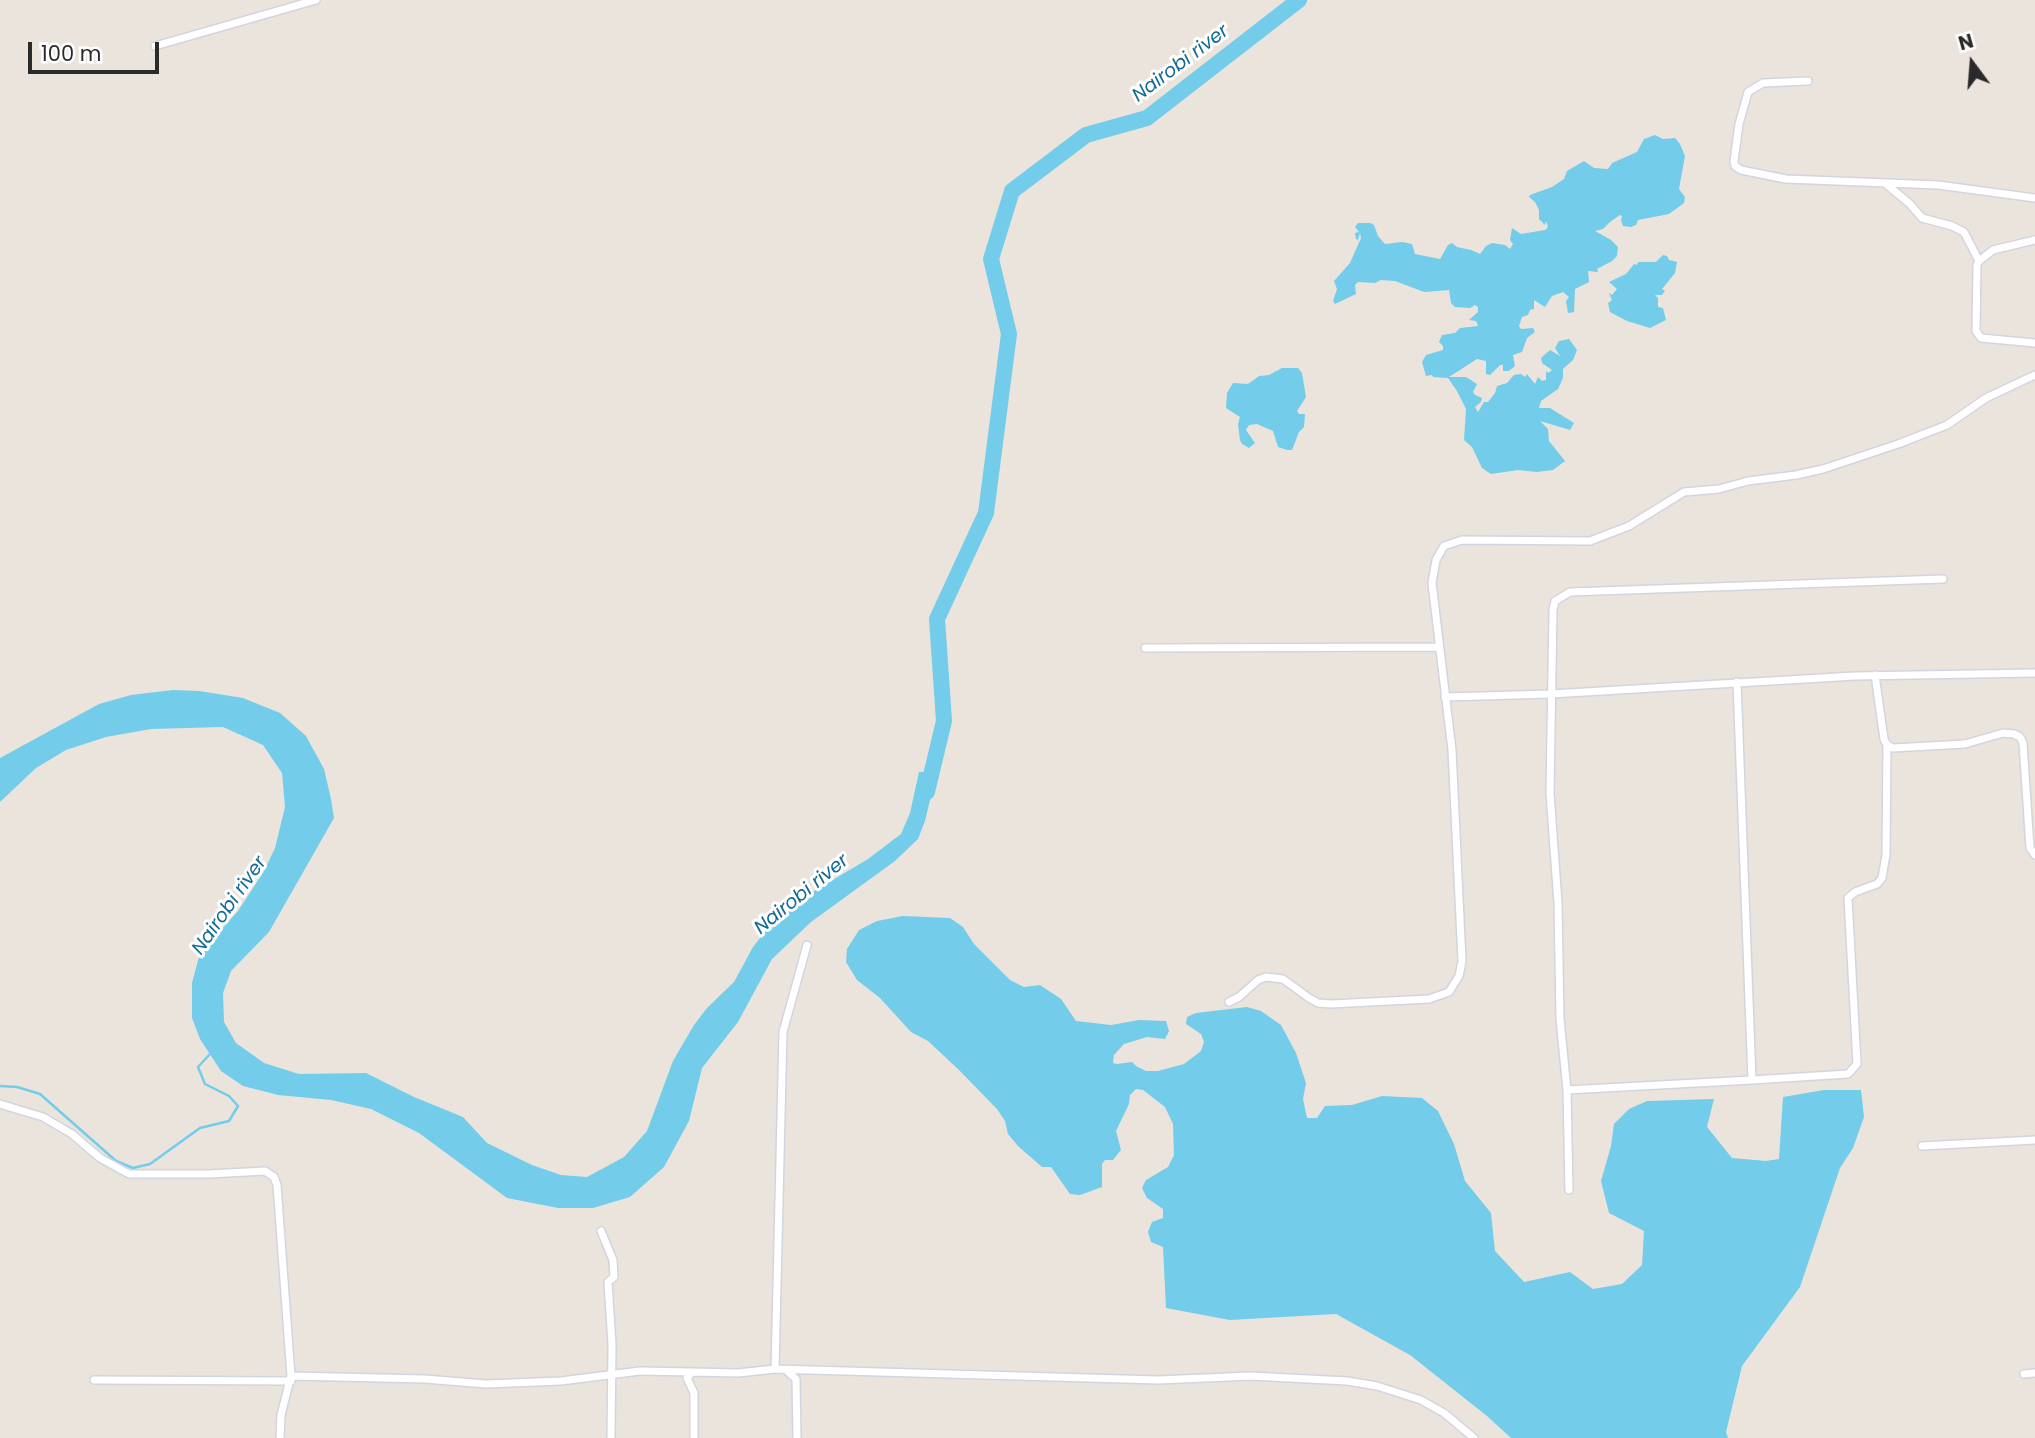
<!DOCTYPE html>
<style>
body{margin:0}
#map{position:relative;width:2035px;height:1438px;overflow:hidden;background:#ebe4dc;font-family:Poppins,sans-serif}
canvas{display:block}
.north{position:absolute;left:1937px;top:28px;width:70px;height:70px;-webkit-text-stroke:5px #fff;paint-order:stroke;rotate:344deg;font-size:19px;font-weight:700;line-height:28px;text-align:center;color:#2a2a2a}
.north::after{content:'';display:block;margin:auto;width:24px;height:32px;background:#2a2a2a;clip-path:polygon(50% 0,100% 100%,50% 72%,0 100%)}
.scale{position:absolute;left:28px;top:42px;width:131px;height:32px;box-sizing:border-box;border:4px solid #2a2a2a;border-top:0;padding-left:9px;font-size:21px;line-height:24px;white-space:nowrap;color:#2a2a2a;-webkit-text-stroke:5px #fff;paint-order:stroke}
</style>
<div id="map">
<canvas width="2035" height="1438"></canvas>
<div class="north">N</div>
<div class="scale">100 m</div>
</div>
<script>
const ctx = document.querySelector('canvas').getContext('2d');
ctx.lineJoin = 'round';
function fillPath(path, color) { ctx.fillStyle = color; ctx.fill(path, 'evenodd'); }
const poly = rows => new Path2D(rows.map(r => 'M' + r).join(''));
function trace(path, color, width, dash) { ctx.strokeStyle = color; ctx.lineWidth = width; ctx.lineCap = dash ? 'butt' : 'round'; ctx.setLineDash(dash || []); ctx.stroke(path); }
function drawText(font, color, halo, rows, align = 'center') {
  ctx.font = font + ' Poppins,sans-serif'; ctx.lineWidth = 6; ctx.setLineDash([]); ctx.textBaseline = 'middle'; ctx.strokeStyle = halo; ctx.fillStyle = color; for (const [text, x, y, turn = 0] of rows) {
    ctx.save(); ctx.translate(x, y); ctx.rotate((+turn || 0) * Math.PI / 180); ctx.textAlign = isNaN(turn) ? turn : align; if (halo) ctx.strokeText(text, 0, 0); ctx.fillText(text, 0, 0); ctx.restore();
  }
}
const water = poly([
 [1655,135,1663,139,1675,138,1680,144,1685,156,1679,189,1685,197,1684,203,1669,214,1638,220,1636,225,1631,227,1623,226,1621,220,1622,216,1620,215,1610,222,1603,229,1595,231,1611,240,1618,247,1617,256,1612,261,1597,269,1598,272,1588,271,1589,282,1575,289,1574,312,1568,313,1566,301,1569,297,1563,292,1552,296,1545,307,1534,300,1534,309,1530,310,1528,315,1522,317,1519,326,1521,329,1533,328,1535,332,1527,338,1522,352,1513,355,1515,366,1509,371,1503,371,1503,365,1500,365,1490,375,1486,374,1486,361,1477,359,1449,377,1466,377,1477,384,1473,392,1475,395,1482,398,1481,402,1475,407,1478,412,1484,402,1488,402,1495,393,1497,386,1507,383,1514,375,1521,374,1525,377,1527,374,1535,384,1538,377,1542,381,1546,380,1546,371,1548,373,1552,370,1542,363,1541,358,1550,350,1560,356,1555,348,1559,341,1569,339,1577,350,1573,360,1563,369,1563,378,1558,389,1541,401,1539,408,1550,408,1574,423,1570,430,1540,421,1548,429,1549,441,1565,461,1553,470,1537,472,1518,470,1491,474,1482,468,1472,447,1464,440,1466,409,1457,391,1448,378,1433,377,1432,375,1426,376,1422,362,1426,355,1443,350,1443,346,1439,342,1442,335,1455,333,1460,328,1478,326,1476,321,1469,320,1478,312,1478,307,1475,305,1470,308,1455,307,1451,303,1449,290,1424,292,1395,281,1381,280,1375,283,1358,282,1355,285,1356,294,1335,304,1333,301,1337,289,1334,281,1350,263,1361,238,1360,233,1358,240,1356,239,1355,233,1359,232,1355,227,1358,223,1370,223,1374,225,1378,236,1385,244,1402,242,1412,244,1415,254,1440,259,1448,245,1452,243,1457,247,1471,250,1480,254,1486,246,1492,243,1505,245,1510,249,1513,244,1510,240,1512,228,1521,234,1545,230,1548,227,1546,221,1545,225,1539,219,1539,210,1535,202,1529,197,1530,195,1552,187,1564,179,1567,171,1584,161,1594,168,1608,169,1612,163,1637,152,1644,139],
 [1663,255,1667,256,1669,260,1677,262,1675,273,1662,289,1665,291,1662,295,1655,295,1658,298,1658,307,1663,308,1666,320,1650,328,1627,321,1610,312,1608,303,1612,300,1609,293,1612,295,1617,289,1609,282,1626,274,1634,264,1637,265,1638,262,1656,262],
 [1282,368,1298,368,1302,373,1306,397,1297,411,1299,414,1305,414,1304,427,1299,432,1292,450,1287,450,1278,447,1273,431,1257,424,1249,425,1246,430,1255,443,1249,448,1242,444,1240,440,1238,424,1240,417,1226,408,1227,393,1233,383,1248,384,1259,376,1269,375],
 [173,690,199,691,243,698,280,713,306,736,324,769,331,799,334,818,269,932,231,971,223,993,224,1022,236,1043,264,1063,299,1074,366,1073,414,1097,463,1117,487,1143,532,1165,561,1175,587,1177,624,1157,647,1131,673,1061,694,1025,707,1008,734,982,753,947,782,910,868,859,901,834,910,813,919,772,937,771,925,821,918,839,895,861,811,922,772,959,738,1022,702,1068,689,1121,664,1167,630,1197,593,1208,558,1208,507,1198,419,1133,371,1109,331,1100,278,1095,243,1086,221,1071,200,1039,192,1018,192,983,200,953,238,911,264,871,275,848,285,807,282,773,263,745,223,727,151,729,106,737,66,750,36,768,0,802,0,758,99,704,131,695],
 [903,916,950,918,963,927,974,944,1010,980,1024,987,1040,985,1061,999,1076,1021,1111,1025,1139,1020,1166,1021,1169,1031,1165,1039,1147,1037,1124,1044,1114,1055,1113,1063,1117,1064,1132,1062,1136,1066,1146,1071,1158,1071,1184,1064,1201,1051,1204,1042,1201,1034,1186,1024,1187,1017,1196,1013,1247,1007,1261,1011,1281,1025,1296,1053,1306,1083,1303,1099,1307,1118,1317,1118,1325,1106,1352,1105,1382,1096,1422,1098,1438,1111,1454,1144,1465,1181,1491,1213,1495,1251,1524,1282,1570,1272,1593,1289,1622,1284,1642,1265,1644,1231,1609,1213,1601,1181,1611,1146,1614,1124,1629,1109,1647,1101,1714,1099,1707,1127,1732,1158,1766,1161,1779,1159,1783,1097,1824,1090,1861,1090,1864,1117,1853,1148,1840,1168,1800,1287,1742,1366,1726,1432,1728,1438,1511,1438,1487,1416,1410,1355,1336,1314,1230,1320,1166,1308,1163,1247,1151,1242,1148,1232,1152,1222,1163,1218,1163,1209,1147,1198,1142,1188,1146,1180,1168,1167,1174,1155,1173,1124,1165,1107,1143,1090,1136,1089,1130,1095,1129,1104,1116,1131,1121,1150,1113,1160,1105,1160,1102,1164,1102,1187,1080,1195,1070,1194,1051,1167,1042,1167,1018,1146,1008,1134,1005,1121,997,1109,958,1069,928,1041,911,1032,880,998,857,980,846,962,847,949,859,930,877,921]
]);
const stream = poly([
 [0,1086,17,1087,40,1094,116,1161,133,1168,150,1164,200,1128,229,1121,238,1106,229,1096,205,1084,198,1067,210,1054]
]);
const river = poly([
 [927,792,944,721,937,619,986,513,1009,334,991,259,1012,191,1086,135,1147,118,1299,0]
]);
const minor = poly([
 [155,46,316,0],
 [1808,81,1763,83,1748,92,1739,124,1734,161,1735,166,1741,170,1786,179,1938,185,2035,198],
 [1886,184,1910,204,1922,218,1952,226,1964,232,1979,261],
 [2035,240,1993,250,1979,261,1977,265,1976,331,1981,338,2035,343],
 [1145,648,1438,647],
 [1875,675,1884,739,1887,745,1893,748,1965,744,2003,733,2014,734,2020,737,2023,743,2030,848,2035,855],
 [1445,697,1551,694,1855,676,2035,673],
 [1229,1002,1239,997,1258,980,1266,977,1283,979,1309,998,1318,1003,1331,1004,1429,999,1449,992,1459,976,1462,961,1452,750,1432,583,1436,560,1444,546,1462,540,1590,541,1629,526,1684,492,1719,489,1748,481,1796,475,1823,469,1898,444,1947,425,1986,398,2035,375],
 [1752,1080,1848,1074,1857,1064,1848,898,1855,892,1877,884,1882,878,1886,855,1887,745],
 [1567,1090,1752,1080,1737,682],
 [0,1104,43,1117,72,1134,100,1158,129,1174,209,1174,265,1171,274,1177,277,1185,291,1376,281,1415,280,1438],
 [1922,1146,2035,1140],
 [1569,1190,1567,1090,1560,1019,1558,903,1550,793,1553,610,1555,601,1570,592,1943,579],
 [601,1231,613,1260,614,1277,608,1282,612,1344,611,1438],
 [775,1369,783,1032,807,945],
 [787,1371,796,1379,797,1438],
 [2024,1374,2035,1373],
 [291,1376,425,1379,486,1384,561,1381,640,1371,692,1372],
 [94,1380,291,1381],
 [694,1438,694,1393,687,1378,692,1372,738,1373,775,1369,1158,1380,1251,1376,1347,1381,1377,1386,1421,1400,1444,1413,1474,1438]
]);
const waterNames = [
 ["Nairobi river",1181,64,-37],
 ["Nairobi river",802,895,-39],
 ["Nairobi river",230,906,-55]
];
fillPath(water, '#72ccea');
trace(stream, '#72ccea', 2.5);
trace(river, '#72ccea', 16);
trace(minor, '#d1d5e2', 10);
trace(minor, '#fff', 7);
drawText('italic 19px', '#116a96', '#fff', waterNames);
</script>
